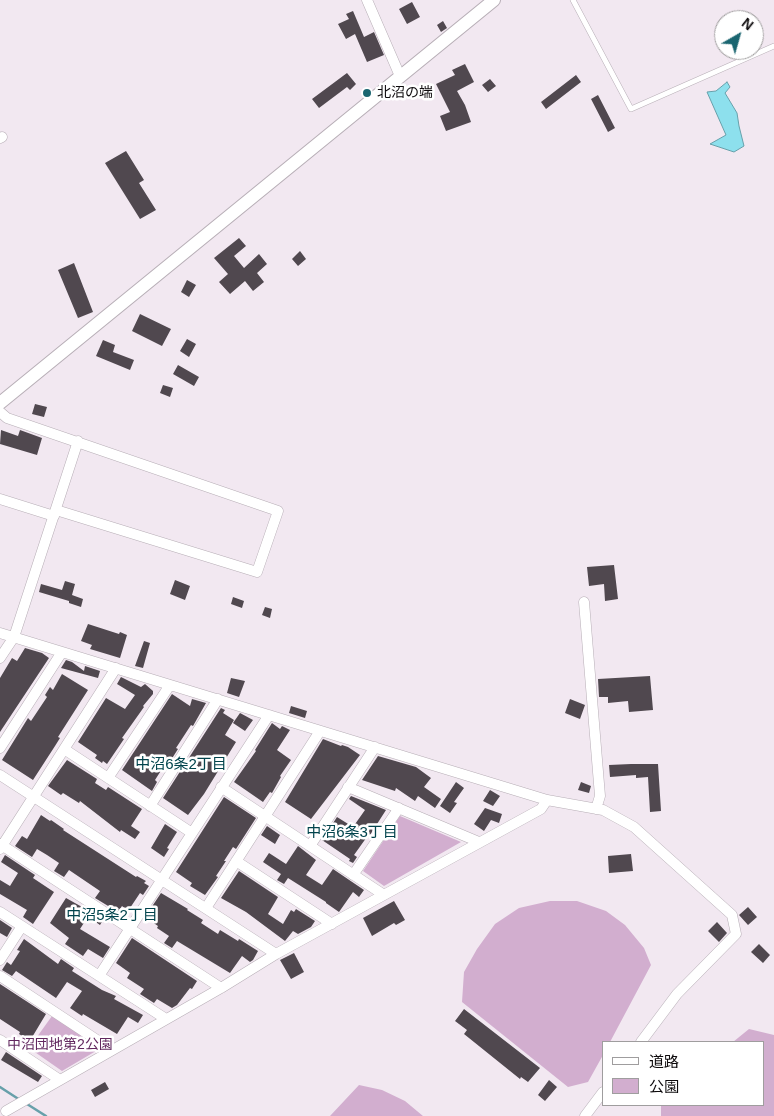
<!DOCTYPE html>
<meta charset="utf-8">
<style>
body{margin:0}
#map{position:relative;width:774px;height:1116px;overflow:hidden;background:#f2e8f1;font-family:Arial,"Noto Sans JP",sans-serif}
canvas{display:block}
.legend{position:absolute;left:602px;top:1041px;width:162px;height:65px;box-sizing:border-box;background:#fff;border:1px solid #9f9d9e;margin:0;padding:6px 9px;list-style:none;font-size:15px;color:#0e0b0d}
.legend li{display:flex;align-items:center;gap:10px;height:25px}
.legend b{width:25px;border:1px solid #9f9d9e}
.north{position:absolute;left:714px;top:10px;width:50px;height:50px;box-sizing:border-box;background:#fff;border:1px solid #9f9d9e;border-radius:50%;rotate:38deg;font-size:14px;font-weight:700;line-height:20px;text-align:center;color:#0e0b0d}
.north::after{content:'';display:block;margin:auto;width:18px;height:22px;background:#1a6570;clip-path:polygon(50% 0,100% 100%,50% 72%,0 100%)}
</style>
<div id="map">
<canvas width="774" height="1116"></canvas>
<ul class="legend">
<li><b style="height:6px;background:#fff"></b>道路</li>
<li><b style="height:14px;background:#d2aecf"></b>公園</li>
</ul>
<div class="north">N</div>
</div>
<script>
const ctx = document.querySelector('canvas').getContext('2d');
ctx.lineJoin = 'round';
function fillPath(path, color) { ctx.fillStyle = color; ctx.fill(path, 'evenodd'); }
const poly = rows => new Path2D(rows.map(r => 'M' + r).join(''));
function trace(path, color, width, dash) { ctx.strokeStyle = color; ctx.lineWidth = width; ctx.lineCap = dash ? 'butt' : 'round'; ctx.setLineDash(dash || []); ctx.stroke(path); }
function drawText(font, color, halo, rows, align = 'center') {
  ctx.font = font + ' Arial,"Noto Sans JP",sans-serif'; ctx.lineWidth = 5; ctx.setLineDash([]); ctx.textBaseline = 'middle'; ctx.strokeStyle = halo; ctx.fillStyle = color; for (const [text, x, y, turn = 0] of rows) {
    ctx.save(); ctx.translate(x, y); ctx.rotate((+turn || 0) * Math.PI / 180); ctx.textAlign = isNaN(turn) ? turn : align; if (halo) ctx.strokeText(text, 0, 0); ctx.fillText(text, 0, 0); ctx.restore();
  }
}
const green = poly([
 [400,816,461,842,384,886,363,871],
 [550,901,577,901,606,911,625,925,644,948,651,965,610,1042,603,1042,603,1055,588,1082,568,1087,462,1002,464,972,477,949,495,924,519,908],
 [52,1016,101,1048,62,1071,29,1048],
 [749,1029,774,1035,774,1116,661,1116,661,1105,763,1105,763,1042,733,1042],
 [359,1085,382,1090,405,1101,423,1116,330,1116]
]);
const water = poly([
 [727,82,730,87,725,93,737,113,739,126,744,146,734,152,710,144,726,135,707,92,716,91,727,82]
]);
const stream = poly([
 [0,1087,20,1100],
 [27,1104,46,1116]
]);
const building = poly([
 [412,2,420,17,407,24,399,9],
 [353,11,364,37,374,32,384,55,367,62,355,34,346,39,338,24,349,19,346,14],
 [443,21,447,28,441,32,437,25],
 [465,64,474,82,457,91,465,105,471,122,446,131,440,116,450,112,436,84,455,75,452,70],
 [347,73,356,84,350,90,347,87,319,108,312,99],
 [576,75,581,82,546,109,541,102],
 [490,79,496,86,488,92,482,85],
 [598,95,615,128,608,132,591,99],
 [126,151,144,180,139,183,156,210,140,219,105,163],
 [239,238,246,246,234,256,244,268,259,254,267,264,257,273,264,282,253,291,245,281,230,294,219,282,228,274,214,258],
 [300,251,306,259,298,266,292,259],
 [74,263,93,312,78,318,58,270],
 [187,280,196,285,189,297,181,292],
 [140,314,171,329,162,346,132,331],
 [187,339,196,344,189,357,180,351],
 [103,340,115,345,113,352,134,360,130,370,96,356],
 [178,365,199,377,194,386,173,374],
 [163,385,173,388,170,397,160,393],
 [35,404,47,407,44,417,32,414],
 [1,430,18,436,20,430,42,438,37,455,0,444],
 [614,565,618,599,605,601,604,584,589,586,587,567],
 [175,580,190,586,185,600,170,594],
 [65,581,75,584,72,595,83,599,81,607,69,603,69,601,39,592,41,584,62,590],
 [233,597,244,601,242,608,231,604],
 [265,607,272,609,270,618,262,615],
 [88,624,119,634,120,632,127,635,120,658,90,649,92,645,81,641],
 [144,641,150,643,143,668,135,666],
 [25,648,42,653,49,658,0,732,0,678,12,658,17,661],
 [66,660,72,662,84,671,85,666,100,671,98,678,61,668],
 [62,674,88,690,58,737,60,738,55,746,33,780,2,760,28,718,31,721,47,697,45,695,50,687,53,690],
 [650,676,653,710,629,712,628,701,608,703,608,697,599,697,598,679],
 [121,677,141,687,145,684,153,691,153,694,143,706,144,707,122,738,124,739,107,764,103,761,102,763,95,758,97,755,78,742,106,698,125,709,135,695,117,684],
 [231,678,245,681,239,697,227,693],
 [172,694,190,706,192,699,206,703,193,726,191,725,176,748,178,749,171,760,169,758,155,780,157,782,152,791,122,770],
 [570,699,585,705,580,719,565,713],
 [291,706,307,711,305,718,289,713],
 [221,708,225,710,223,713,234,720,225,735,236,742,204,794,188,815,163,798],
 [240,713,253,720,245,731,233,723],
 [272,723,280,729,282,726,290,730,277,750,291,760,280,776,281,777,272,793,270,792,263,802,234,782,256,751,255,750],
 [323,739,341,746,342,745,348,747,360,755,311,819,285,802],
 [378,756,416,767,431,778,424,787,441,799,435,808,418,796,415,801,396,788,395,791,362,780],
 [67,760,97,779,95,783,106,790,108,787,142,809,131,826,140,832,135,839,121,830,120,832,80,801,79,803,63,793,61,795,48,786],
 [631,764,658,764,661,811,650,812,648,777,636,778,636,775,610,777,609,765],
 [456,782,464,788,454,802,457,803,450,813,440,806],
 [581,782,591,786,589,793,578,790],
 [490,790,500,796,493,806,483,801],
 [351,796,386,810,370,835,369,834,354,855,357,857,353,863,349,861,350,859,322,840,337,817,353,827,365,810,349,799],
 [224,797,256,818,236,849,233,847,224,861,226,861,216,876,218,877,205,895,190,886,192,883,176,872],
 [485,808,502,814,499,823,491,820,484,831,474,824],
 [41,815,50,821,51,820,64,829,63,830,136,877,137,876,146,881,144,883,149,886,143,895,140,893,128,911,122,906,118,912,95,898,100,891,69,870,64,877,54,871,59,863,47,855,37,849,32,857,15,846,22,836,27,839],
 [165,824,177,832,167,848,169,849,164,857,151,848],
 [267,826,280,835,275,844,261,835],
 [298,846,316,860,306,875,322,885,333,869,364,890,359,897,353,892,339,912,326,903,326,902,288,878,284,884,277,880,281,874,263,862,269,853,286,864],
 [631,854,633,871,609,873,608,856],
 [5,855,35,875,33,878,54,892,33,924,23,917,27,910,0,894,0,880,10,886,18,873,1,862],
 [239,871,278,897,268,914,283,924,291,910,294,912,296,909,315,921,311,927,298,934,293,931,285,941,246,912,221,898],
 [161,893,188,909,187,910,203,920,201,923,218,934,220,930,238,941,239,939,258,951,253,960,250,962,242,956,230,973,177,941,172,948,164,943,169,936,157,928,158,926,145,917],
 [66,898,91,912,80,929,110,947,103,958,88,949,83,956,65,944,69,938,50,923],
 [394,901,405,920,396,925,394,923,372,936,363,918],
 [748,907,757,917,748,925,739,915],
 [93,913,103,920,100,925,90,918],
 [0,920,12,928,7,937,0,933],
 [717,922,727,933,719,942,708,931],
 [132,938,197,981,192,989,190,988,177,1005,172,1008,157,999,154,1003,140,994,144,989,127,978,130,973,116,963],
 [24,939,58,964,61,959,74,968,72,971,102,990,116,996,114,999,143,1015,138,1023,128,1017,117,1034,83,1014,82,1016,70,1008,82,991,67,982,56,998,16,971,12,976,2,970,7,962,11,965,20,951,17,950],
 [759,944,770,955,763,963,751,952],
 [294,953,304,972,291,979,280,960],
 [0,984,46,1014,31,1039,28,1037,27,1039,19,1034,20,1032,0,1019],
 [464,1009,540,1068,528,1082,521,1077,520,1079,464,1034,467,1030,455,1021],
 [6,1052,42,1076,38,1082,1,1060],
 [549,1080,557,1087,545,1101,538,1095],
 [105,1082,109,1089,95,1097,91,1090]
]);
const service = poly([
 [573,0,631,109,774,46]
]);
const minor = poly([
 [367,0,400,76],
 [0,138,2,137],
 [0,412,7,418,278,511,257,572,56,510],
 [0,499,54,516],
 [584,602,600,796,596,809],
 [0,633,547,800,603,810,634,827,732,915,736,934,677,994,641,1042],
 [0,658,14,637,78,441],
 [0,748,62,652],
 [64,749,192,833],
 [0,775,276,954],
 [108,778,170,685],
 [221,787,384,895],
 [348,787,479,842],
 [150,806,218,699],
 [0,844,221,988],
 [310,846,375,747],
 [0,849,116,668],
 [236,861,332,924],
 [353,875,399,808],
 [206,908,320,731],
 [0,912,166,1019],
 [0,960,22,926],
 [0,976,112,1050],
 [99,976,269,715],
 [0,1040,60,1080],
 [6,1111,221,988,276,954,541,809,547,800],
 [585,1116,603,1092]
]);
const tertiary = poly([
 [0,403,494,0]
]);
const markers = [
 [367,93,5,"#1a6570"]
];
const poiNames = [
 ["北沼の端",377,93]
];
const parkNames = [
 ["中沼団地第2公園",60,1045]
];
const neighbourhoodNames = [
 ["中沼6条2丁目",181,765],
 ["中沼6条3丁目",352,833],
 ["中沼5条2丁目",112,916]
];
fillPath(green, '#d2aecf');
fillPath(water, '#8de0ed');
trace(water, '#67a0aa', 1);
trace(stream, '#67a0aa', 2.5);
fillPath(building, '#50484f');
trace(service, '#b7aeb6', 6);
trace(minor, '#b7aeb6', 11);
trace(tertiary, '#b7aeb6', 14);
trace(service, '#fff', 5);
trace(minor, '#fff', 10);
trace(tertiary, '#fff', 12);
for (const [x, y, r, color] of markers) { const dot = new Path2D(); dot.arc(x, y, r, 0, 2 * Math.PI); ctx.fillStyle = color; ctx.fill(dot); trace(dot, '#fff', 2); }
drawText('14px', '#0e0b0d', '#fff', poiNames, 'left');
drawText('14px', '#62285f', '#fff', parkNames);
drawText('15px', '#01434c', '#fff', neighbourhoodNames);
</script>
